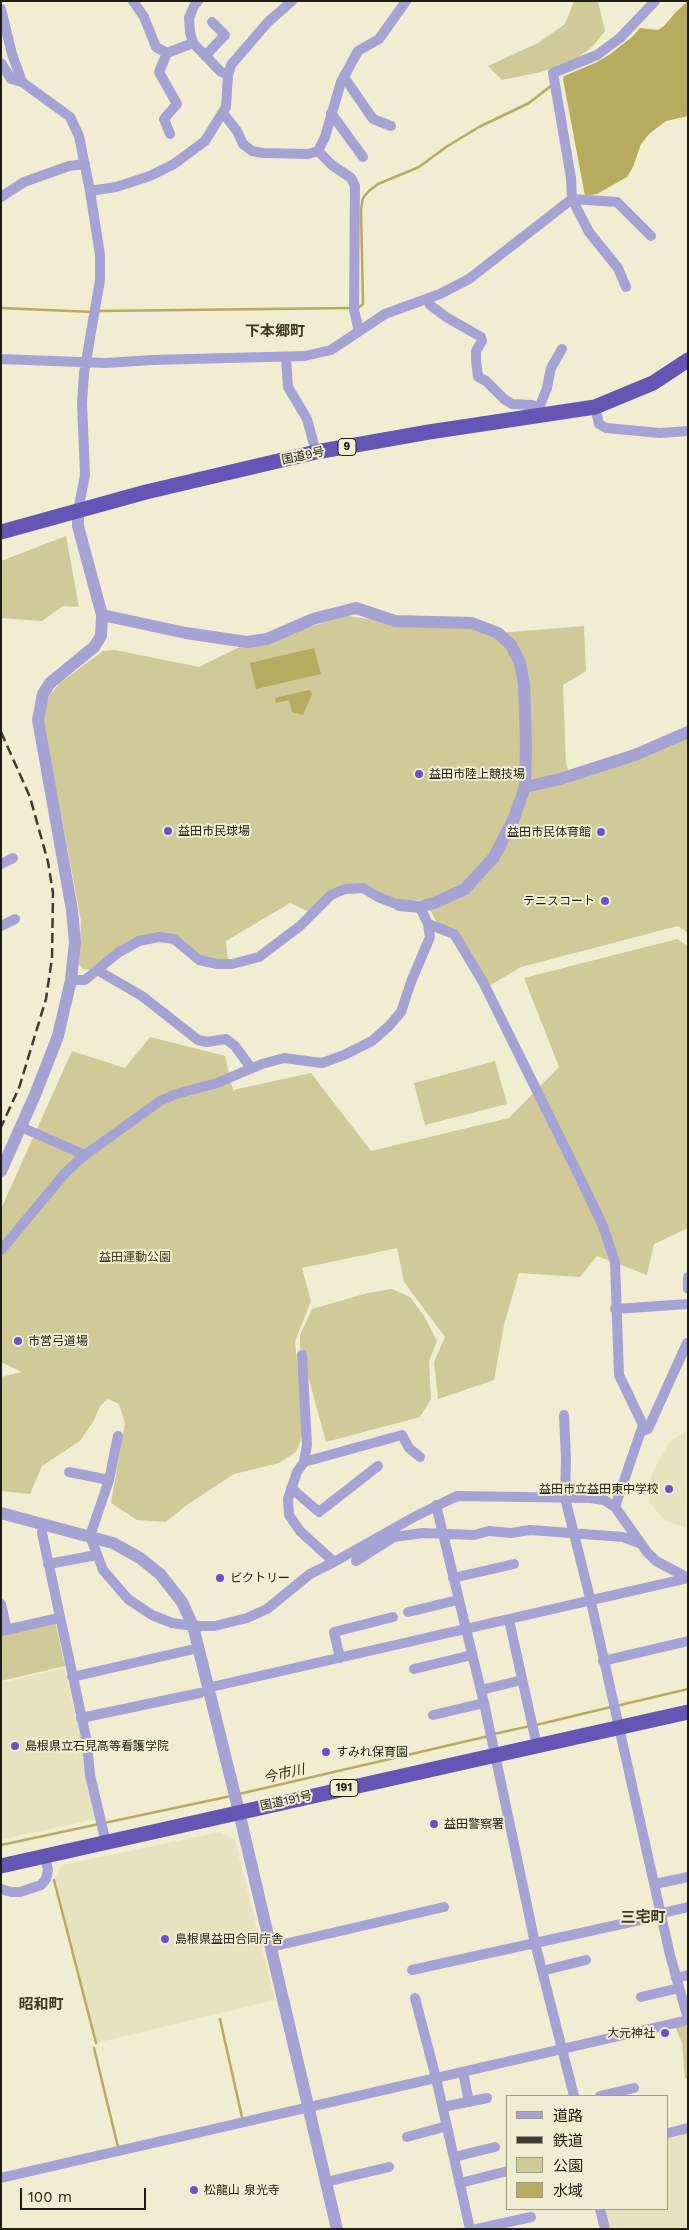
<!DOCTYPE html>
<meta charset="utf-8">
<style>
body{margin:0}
#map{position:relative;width:689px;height:2230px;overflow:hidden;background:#f1edd2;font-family:"Work Sans","Noto Sans JP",sans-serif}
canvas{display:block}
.frame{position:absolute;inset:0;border:2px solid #1e1d13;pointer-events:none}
.legend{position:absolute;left:506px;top:2095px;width:162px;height:115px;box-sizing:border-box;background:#f1edd2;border:1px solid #9d9a86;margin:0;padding:6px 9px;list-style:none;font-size:15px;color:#1e1d13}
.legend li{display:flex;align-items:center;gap:10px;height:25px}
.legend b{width:25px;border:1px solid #9d9a86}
.scale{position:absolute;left:20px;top:2188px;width:126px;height:22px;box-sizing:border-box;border:2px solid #1e1d13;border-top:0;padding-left:6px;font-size:15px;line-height:18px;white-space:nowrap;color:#1e1d13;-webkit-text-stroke:4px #f1edd2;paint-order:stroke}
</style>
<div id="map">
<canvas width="689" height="2230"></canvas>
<div class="frame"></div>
<ul class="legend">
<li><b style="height:6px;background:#a6a2d4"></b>道路</li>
<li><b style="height:6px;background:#3e3c30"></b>鉄道</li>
<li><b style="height:14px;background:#d0c998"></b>公園</li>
<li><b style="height:14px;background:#b7ab5f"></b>水域</li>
</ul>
<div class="scale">100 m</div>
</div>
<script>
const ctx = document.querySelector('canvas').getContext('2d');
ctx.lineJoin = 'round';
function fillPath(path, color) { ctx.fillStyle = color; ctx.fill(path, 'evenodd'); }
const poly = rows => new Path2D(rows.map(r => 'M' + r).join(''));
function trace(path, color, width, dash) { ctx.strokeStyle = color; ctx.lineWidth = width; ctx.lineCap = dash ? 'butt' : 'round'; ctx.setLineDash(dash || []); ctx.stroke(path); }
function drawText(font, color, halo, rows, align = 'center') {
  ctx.font = font + ' "Work Sans","Noto Sans JP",sans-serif'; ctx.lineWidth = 4; ctx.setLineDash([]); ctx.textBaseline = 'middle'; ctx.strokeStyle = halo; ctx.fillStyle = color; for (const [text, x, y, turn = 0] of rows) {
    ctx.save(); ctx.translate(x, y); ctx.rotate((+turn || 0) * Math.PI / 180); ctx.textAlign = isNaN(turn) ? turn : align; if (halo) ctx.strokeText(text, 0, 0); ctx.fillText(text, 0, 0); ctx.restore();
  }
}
const built = poly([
 [688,1430,688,1529,664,1520,649,1502,651,1476,669,1442],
 [64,1668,83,1744,96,1819,1,1840,1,1683],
 [220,1832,235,1840,275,2000,96,2043,55,1878,62,1865],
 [688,2131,688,2229,610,2229,605,2209,668,2209,668,2136]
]);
const green = poly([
 [574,1,598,1,605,31,593,46,574,61,541,72,502,80,488,66,538,43,565,24],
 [66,536,79,607,63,606,42,621,1,618,1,561],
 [348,616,396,623,472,623,498,633,584,626,586,671,563,685,566,763,571,779,688,737,688,933,678,926,521,967,489,986,457,932,438,925,425,900,401,901,344,886,309,912,290,903,226,941,228,961,202,957,159,934,91,970,83,969,79,964,81,921,44,723,44,709,49,696,60,683,103,651,115,650,199,667,242,646],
 [677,939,688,946,688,1228,654,1244,647,1275,597,1256,580,1277,519,1273,504,1325,494,1380,438,1399,434,1362,445,1337,404,1282,397,1248,302,1268,311,1301,295,1341,304,1432,296,1452,279,1463,234,1474,188,1504,166,1522,137,1520,111,1503,125,1423,119,1404,108,1399,100,1406,94,1420,80,1441,42,1466,30,1494,1,1491,1,1377,22,1372,1,1362,1,1209,72,1051,125,1068,150,1037,225,1056,233,1090,311,1073,371,1151,509,1118,559,1067,524,978],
 [495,1061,507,1104,425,1125,414,1083],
 [392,1289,410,1297,424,1316,437,1341,429,1361,431,1399,420,1417,326,1442,300,1347,300,1335,312,1309,368,1293],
 [55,1621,65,1666,1,1681,1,1634],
 [685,2023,688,2030,688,2078,685,2079,682,2043,675,2026]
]);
const water = poly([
 [688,1,688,116,666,121,649,134,641,144,633,167,627,177,597,194,585,196,563,79,564,76,595,63,609,55,633,36,640,28,658,30,664,26,676,12],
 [314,648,321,674,256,689,250,663],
 [309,690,312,694,303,715,292,712,289,700,276,703,275,698]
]);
const stream = poly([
 [1,308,93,312],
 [358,308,363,304,361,209,363,198,369,191,378,184,419,167,446,147,479,127,529,103,552,85],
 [98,311,352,308],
 [616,1706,688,1689],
 [536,1725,611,1707],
 [494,1734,530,1726],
 [239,1794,489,1736],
 [104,1823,231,1796],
 [1,1845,99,1824],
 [54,1880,96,2043],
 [220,2019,242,2117],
 [94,2048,118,2147]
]);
const minor = poly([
 [133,1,144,17,156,47,167,53,193,43],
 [198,1,194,6,189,18,190,32,193,43,221,72,228,75],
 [1,9,12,54,22,82],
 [167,53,159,72,177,104,164,119,170,134],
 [205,56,225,35,212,22],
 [1,63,11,79,22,82,70,117,79,136,90,191,100,255,100,280,84,373,82,403,85,475,78,511],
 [344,77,373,119,391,126],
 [223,113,237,131,243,144,252,151,263,153,308,154,318,151,325,137,341,82,358,51,379,39,406,1],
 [331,113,363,157],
 [318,151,332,165,351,178,355,186,354,310,359,331],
 [90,191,116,187,150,176,174,164,205,141,226,107,228,75,231,65,268,22,292,1],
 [1,197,24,182,69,166,85,164],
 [572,199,589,232,618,268,626,287],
 [572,199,617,202,651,236],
 [427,299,430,305,446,317,481,337,482,341,476,351,476,360,478,377,486,381,504,399,512,404,532,405,539,408,542,415],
 [286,358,288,387,307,419,316,452],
 [1,359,106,363,152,360,305,356,331,350,385,314,440,294,469,279,572,199,571,178,553,73,597,55,620,38,655,1],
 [595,407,599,424,606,428,660,433,688,431],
 [539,408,547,388,551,368,562,349],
 [1,864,13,858],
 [428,924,454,934,483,982,579,1176,603,1226,615,1262,619,1375,643,1425,615,1507],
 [1,926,15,919],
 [97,970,142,996,198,1040,207,1042,226,1039,235,1046,251,1068],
 [71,980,85,980,119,952,139,941,159,937,174,939,199,960,217,964,232,964,259,957,300,926,331,895,345,889,363,888,378,897,399,905],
 [21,1127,85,1155,160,1101,176,1094,217,1083,262,1064,284,1058,322,1063,344,1055,372,1041,389,1026,401,1012,411,982,430,937,428,924,420,907],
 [1,1250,66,1172,85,1155],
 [688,1277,688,1289],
 [615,1309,688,1304],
 [302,1355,307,1445,304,1462,297,1472,288,1499,289,1515,300,1531,334,1562],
 [564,1415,566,1459,565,1498,591,1602,670,1955,688,2019],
 [642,1431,648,1429,687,1343],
 [118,1436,109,1480,90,1536,103,1570,128,1599,152,1615,172,1623,193,1626,215,1626,247,1618,267,1609,310,1574,334,1562,416,1516,457,1496,590,1498,604,1500,615,1507,647,1552,656,1561,688,1578],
 [304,1462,402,1435,409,1448,420,1457],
 [69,1472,109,1480],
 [291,1488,319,1512,378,1466],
 [436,1505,484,1703,535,1943,574,2096],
 [43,1524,42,1533,87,1742,90,1775,106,1843],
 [356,1561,394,1537,423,1533,474,1535,489,1531,511,1533,530,1530,623,1537,639,1543],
 [48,1564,97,1555],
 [453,1578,514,1564],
 [1,1604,7,1630],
 [408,1612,458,1600],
 [509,1620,537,1746],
 [1,1631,59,1618],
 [340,1658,334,1632,393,1617],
 [603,1661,688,1641],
 [414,1669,472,1655],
 [72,1677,190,1650],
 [207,1688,688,1578],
 [481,1690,522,1680],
 [433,1715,484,1703],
 [81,1718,200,1693],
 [655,1884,688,1877],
 [1,1889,11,1892,20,1892,41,1885,46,1879,48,1870,45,1857],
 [271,1947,444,1907],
 [412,1970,658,1916,662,1913,688,1907],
 [542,1971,586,1960],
 [676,1978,688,1975],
 [641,1997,679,1988],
 [415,1998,436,2078,470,2229],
 [463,2072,469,2102],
 [600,2096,634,2088],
 [443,2107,487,2098],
 [668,2133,688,2128],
 [407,2137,447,2126],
 [454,2157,495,2147],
 [1,2178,688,2020],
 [326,2182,389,2167],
 [460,2183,508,2171],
 [600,2209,605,2229],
 [477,2229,531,2217]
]);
const tertiary = poly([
 [102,615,186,633,247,642,267,639,313,619,356,608,395,621,472,623,498,633,511,645,520,663,524,684,526,744,525,787,514,818,494,857,465,889,434,903,420,907,399,905],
 [525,787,560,779,635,755,688,732],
 [1,1171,35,1095,58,1036,71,980,75,942,72,910,38,720,43,694,50,683,94,647,101,636,102,615,78,526,78,511],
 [1,1513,113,1543,140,1558,160,1574,182,1602,193,1626,239,1812,337,2229]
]);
const trunk = poly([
 [1,532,146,492,316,452,429,432,595,407,653,383,688,360],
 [1,1866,688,1712]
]);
const rail = poly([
 [1,732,30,797,48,862,53,893,52,958,46,999,19,1088,1,1127]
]);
const markers = [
 [419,774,5,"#6951cb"],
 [168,831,5,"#6951cb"],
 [601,832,5,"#6951cb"],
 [605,901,5,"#6951cb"],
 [18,1341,5,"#6951cb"],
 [669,1489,5,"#6951cb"],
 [220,1578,5,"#6951cb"],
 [15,1746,5,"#6951cb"],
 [326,1752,5,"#6951cb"],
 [434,1824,5,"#6951cb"],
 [165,1939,5,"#6951cb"],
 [665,2033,5,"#6951cb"],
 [194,2190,5,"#6951cb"]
];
const shields = [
 [347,447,18],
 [344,1788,28]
];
const shieldNames = [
 ["9",347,447],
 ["191",344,1788]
];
const streetNames = [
 ["国道9号",303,456,-12],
 ["国道191号",286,1801,-12]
];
const poiNames = [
 ["益田市陸上競技場",429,774],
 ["益田市民球場",178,831],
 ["益田市民体育館",591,832,"right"],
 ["テニスコート",595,901,"right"],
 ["市営弓道場",28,1341],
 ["益田市立益田東中学校",659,1489,"right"],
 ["ビクトリー",230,1578],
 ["島根県立石見高等看護学院",25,1746],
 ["すみれ保育園",336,1752],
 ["益田警察署",444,1824],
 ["島根県益田合同庁舎",175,1939],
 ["大元神社",655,2033,"right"],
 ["松龍山 泉光寺",204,2190]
];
const parkNames = [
 ["益田運動公園",135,1257]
];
const waterNames = [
 ["今市川",284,1774,-13]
];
const quarterNames = [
 ["下本郷町",275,332],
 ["三宅町",643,1918],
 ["昭和町",41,2005]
];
fillPath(built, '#e7e3c0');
fillPath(green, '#d0c998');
fillPath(water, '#b7ab5f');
trace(stream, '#b7ab5f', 2.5);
trace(minor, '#a6a2d4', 10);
trace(tertiary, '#a6a2d4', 12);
trace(trunk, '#6555b4', 15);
trace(rail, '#3e3c30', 2.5, [10, 5]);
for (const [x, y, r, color] of markers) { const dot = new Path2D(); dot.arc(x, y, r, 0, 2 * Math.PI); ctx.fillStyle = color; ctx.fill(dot); trace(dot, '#f1edd2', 2); }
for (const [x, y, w] of shields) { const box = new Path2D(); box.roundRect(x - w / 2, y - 8.5, w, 17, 4); ctx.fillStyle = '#f1edd2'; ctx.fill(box); trace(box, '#1e1d13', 1); }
drawText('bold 11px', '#1e1d13', null, shieldNames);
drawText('12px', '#1e1d13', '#f1edd2', streetNames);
drawText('12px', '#1e1d13', '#f1edd2', poiNames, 'left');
drawText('12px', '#403a19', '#f1edd2', parkNames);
drawText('italic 14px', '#322d0a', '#f1edd2', waterNames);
drawText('bold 15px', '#3d3a24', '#f1edd2', quarterNames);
</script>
